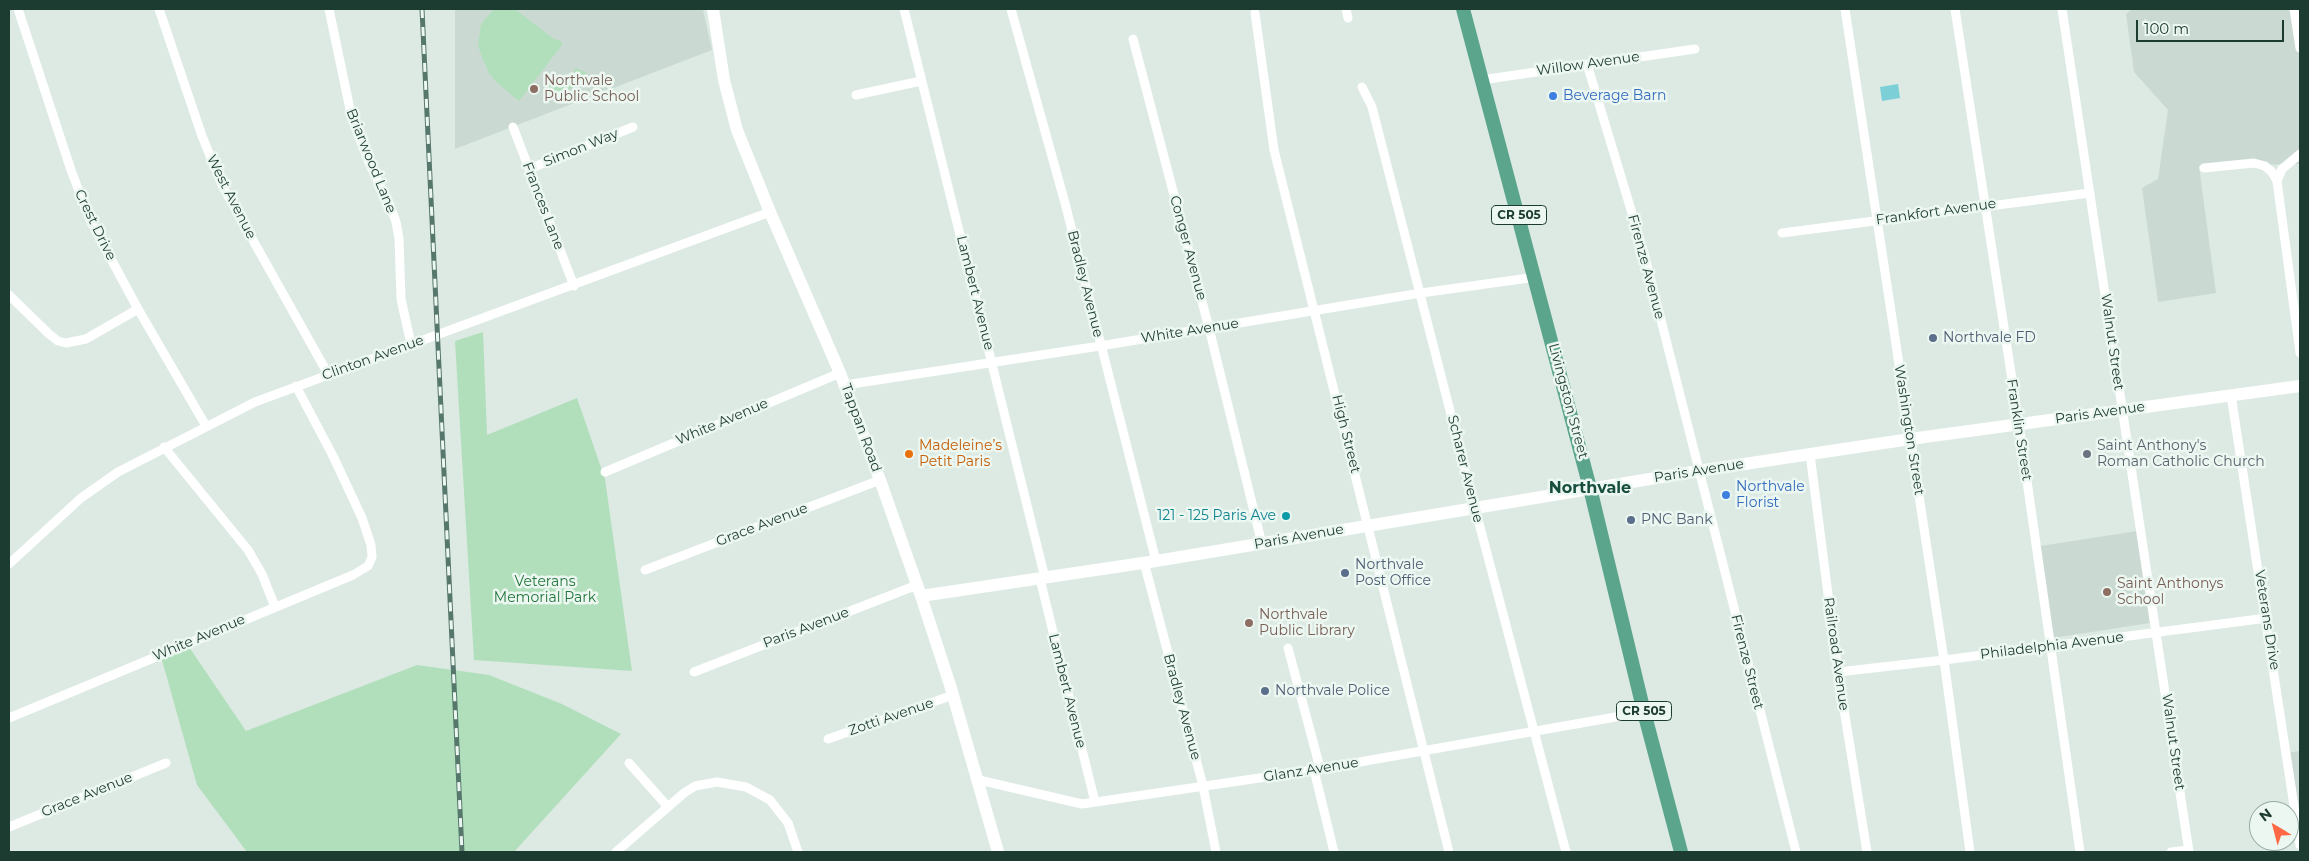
<!DOCTYPE html>
<meta charset="utf-8">
<style>
body{margin:0}
#map{position:relative;width:2309px;height:861px;overflow:hidden;background:#dceae3;font-family:Montserrat,sans-serif}
canvas{display:block}
.frame{position:absolute;inset:0;border:10px solid #1c3b31;pointer-events:none}
.north{position:absolute;left:2249px;top:801px;width:50px;height:50px;box-sizing:border-box;background:#ecf7f1;border:1px solid #99aca4;border-radius:50%;rotate:323deg;font-size:14px;font-weight:700;line-height:20px;text-align:center;color:#1c3b31}
.north::after{content:'';display:block;margin:auto;width:18px;height:22px;background:#ff6745;clip-path:polygon(50% 0,100% 100%,50% 72%,0 100%)}
.scale{position:absolute;left:2136px;top:20px;width:148px;height:22px;box-sizing:border-box;border:2px solid #1c3b31;border-top:0;padding-left:6px;font-size:15px;line-height:18px;white-space:nowrap;color:#1c3b31;-webkit-text-stroke:4px #ecf7f1;paint-order:stroke}
</style>
<div id="map">
<canvas width="2309" height="861"></canvas>
<div class="frame"></div>
<div class="north">N</div>
<div class="scale">100 m</div>
</div>
<script>
const ctx = document.querySelector('canvas').getContext('2d');
ctx.lineJoin = 'round';
function fillPath(path, color) { ctx.fillStyle = color; ctx.fill(path, 'evenodd'); }
const poly = rows => new Path2D(rows.map(r => 'M' + r).join(''));
function trace(path, color, width, dash) { ctx.strokeStyle = color; ctx.lineWidth = width; ctx.lineCap = dash ? 'butt' : 'round'; ctx.setLineDash(dash || []); ctx.stroke(path); }
function drawText(font, color, halo, rows, align = 'center') {
  ctx.font = font + ' Montserrat,sans-serif'; ctx.lineWidth = 5; ctx.setLineDash([]); ctx.textBaseline = 'middle'; ctx.strokeStyle = halo; ctx.fillStyle = color; for (const [text, x, y, turn = 0] of rows) {
    ctx.save(); ctx.translate(x, y); ctx.rotate((+turn || 0) * Math.PI / 180); ctx.textAlign = isNaN(turn) ? turn : align; if (halo) ctx.strokeText(text, 0, 0); ctx.fillText(text, 0, 0); ctx.restore();
  }
}
const built = poly([
 [455,9,703,9,712,50,455,149],
 [2132,9,2300,9,2300,164,2199,166,2216,293,2158,302,2142,188,2158,179,2168,110,2134,72,2126,14],
 [2137,531,2150,623,2053,638,2040,546],
 [2300,751,2300,852,2284,753]
]);
const green = poly([
 [494,9,515,9,554,39,561,41,562,45,519,101,496,82,489,73,481,55,478,45,481,24],
 [576,68,587,73,580,85,551,96,549,84,572,75],
 [483,332,487,435,577,398,605,479,632,671,474,660,455,341],
 [187,644,246,731,417,665,489,675,562,704,621,734,514,852,247,852,197,785,160,653]
]);
const water = poly([
 [1898,84,1900,98,1882,101,1880,87]
]);
const street = poly([
 [18,9,71,170,90,220,138,309,206,426],
 [159,9,202,136,222,185,328,374],
 [329,9,352,119,369,163,390,205,396,222,399,238,401,299,411,344],
 [904,9,1045,578],
 [1011,9,1065,203,1156,561],
 [1346,9,1348,18],
 [1845,9,1944,660,1970,852],
 [1955,9,2019,425,2080,852],
 [2062,9,2189,852],
 [2294,9,2300,48],
 [1255,13,1274,150,1449,852],
 [1133,39,1209,328,1262,544],
 [1587,64,1644,253,1796,852],
 [1481,80,1695,49],
 [1362,87,1372,107,1475,508,1566,852],
 [856,95,921,81],
 [513,127,574,286],
 [2300,154,2282,169,2277,181,2300,353],
 [2204,168,2254,163,2265,166,2272,172,2277,181],
 [529,169,633,127],
 [1782,233,2090,193],
 [9,295,49,334,58,341,66,343,86,339,138,309],
 [845,385,1100,346,1421,293,1536,277],
 [2231,395,2300,845],
 [164,447,248,550,262,574,275,607],
 [1810,454,1838,672,1867,852],
 [605,472,840,373],
 [1144,562,1203,786,1216,852],
 [9,564,81,498,118,472,255,402,770,212],
 [645,570,880,480],
 [1040,579,1095,802],
 [1288,648,1320,768],
 [694,672,917,585],
 [1838,672,1944,660,2267,618],
 [9,718,353,575,368,566,372,557,371,545,362,518,333,456,296,386],
 [828,739,953,695],
 [629,763,668,807],
 [1314,770,1334,852],
 [979,780,1082,804,1314,770,1644,712],
 [9,827,166,763],
 [616,852,684,793,695,786,717,782,746,787,770,800,788,823,798,852],
 [2171,852,2189,850]
]);
const secondary = poly([
 [713,9,724,80,737,130,770,212,840,373,880,480,921,596,950,685,998,852],
 [921,596,1156,561,1698,471,1910,439,2300,386]
]);
const primary = poly([
 [1463,9,1590,488,1644,712,1681,852]
]);
const rail = poly([
 [422,9,462,852]
]);
const markers = [
 [534,89,5,"#8d6e63"],
 [1553,96,5,"#3f7fe0"],
 [1933,338,5,"#5c6f8a"],
 [909,454,5,"#e8710a"],
 [2087,454,5,"#6b7280"],
 [1726,495,5,"#3f7fe0"],
 [1286,516,5,"#0f9aa8"],
 [1631,520,5,"#5c6f8a"],
 [1345,573,5,"#5c6f8a"],
 [2107,592,5,"#8d6e63"],
 [1249,623,5,"#8d6e63"],
 [1265,691,5,"#5c6f8a"]
];
const shields = [
 [1519,215,55],
 [1644,711,55]
];
const shieldNames = [
 ["CR 505",1519,215],
 ["CR 505",1644,711]
];
const streetNames = [
 ["Willow Avenue",1588,64,-8],
 ["Simon Way",581,148,-22],
 ["Briarwood Lane",371,161,68],
 ["West Avenue",231,197,63],
 ["Frances Lane",543,206,69],
 ["Frankfort Avenue",1936,212,-8],
 ["Crest Drive",95,225,64],
 ["Conger Avenue",1188,248,75],
 ["Firenze Avenue",1646,267,75],
 ["Bradley Avenue",1085,284,76],
 ["Lambert Avenue",975,293,76],
 ["White Avenue",1190,331,-9],
 ["Walnut Street",2112,342,82],
 ["Clinton Avenue",373,358,-20],
 ["Livingston Street",1568,401,75],
 ["Paris Avenue",2100,413,-8],
 ["White Avenue",722,422,-23],
 ["Tappan Road",861,428,70],
 ["Washington Street",1909,430,81],
 ["Franklin Street",2019,430,81],
 ["High Street",1346,434,76],
 ["Scharer Avenue",1465,469,76],
 ["Paris Avenue",1699,471,-9],
 ["Grace Avenue",762,525,-21],
 ["Paris Avenue",1299,537,-10],
 ["Veterans Drive",2267,620,81],
 ["Paris Avenue",806,628,-21],
 ["White Avenue",199,638,-23],
 ["Philadelphia Avenue",2052,646,-7],
 ["Railroad Avenue",1836,654,82],
 ["Firenze Street",1747,662,76],
 ["Lambert Avenue",1067,691,76],
 ["Bradley Avenue",1182,707,75],
 ["Zotti Avenue",891,717,-19],
 ["Walnut Street",2173,742,82],
 ["Glanz Avenue",1311,770,-9],
 ["Grace Avenue",87,795,-22]
];
const educationNames = [
 ["Northvale",544,81],
 ["Public School",544,97],
 ["Saint Anthonys",2117,584],
 ["School",2117,600],
 ["Northvale",1259,615],
 ["Public Library",1259,631]
];
const shopNames = [
 ["Beverage Barn",1563,96],
 ["Northvale",1736,487],
 ["Florist",1736,503]
];
const serviceNames = [
 ["Northvale FD",1943,338],
 ["PNC Bank",1641,520],
 ["Northvale",1355,565],
 ["Post Office",1355,581],
 ["Northvale Police",1275,691]
];
const foodNames = [
 ["Madeleine’s",919,446],
 ["Petit Paris",919,462]
];
const worshipNames = [
 ["Saint Anthony's",2097,446],
 ["Roman Catholic Church",2097,462]
];
const cultureNames = [
 ["121 - 125 Paris Ave",1276,516]
];
const parkNames = [
 ["Veterans",545,582],
 ["Memorial Park",545,598]
];
const quarterNames = [
 ["Northvale",1590,488]
];
fillPath(built, '#cadad2');
fillPath(green, '#b2dfbb');
fillPath(water, '#7ccfd7');
trace(street, '#fff', 9);
trace(secondary, '#fff', 12);
trace(primary, '#5ba58d', 14);
trace(rail, '#56776c', 5);
trace(rail, '#ecf7f1', 3, [9]);
for (const [x, y, r, color] of markers) { const dot = new Path2D(); dot.arc(x, y, r, 0, 2 * Math.PI); ctx.fillStyle = color; ctx.fill(dot); trace(dot, '#ecf7f1', 2); }
for (const [x, y, w] of shields) { const box = new Path2D(); box.roundRect(x - w / 2, y - 9.5, w, 19, 4); ctx.fillStyle = '#ecf7f1'; ctx.fill(box); trace(box, '#1c3b31', 1); }
drawText('bold 12px', '#1c3b31', null, shieldNames);
drawText('14px', '#1c3b31', '#ecf7f1', streetNames);
drawText('14px', '#785e54', '#ecf7f1', educationNames, 'left');
drawText('14px', '#366cbe', '#ecf7f1', shopNames, 'left');
drawText('14px', '#4e5e75', '#ecf7f1', serviceNames, 'left');
drawText('14px', '#c56008', '#ecf7f1', foodNames, 'left');
drawText('14px', '#5b616d', '#ecf7f1', worshipNames, 'left');
drawText('14px', '#0d838f', '#ecf7f1', cultureNames, 'right');
drawText('14px', '#23763d', '#ecf7f1', parkNames);
drawText('bold 16px', '#174e3d', '#ecf7f1', quarterNames);
</script>
